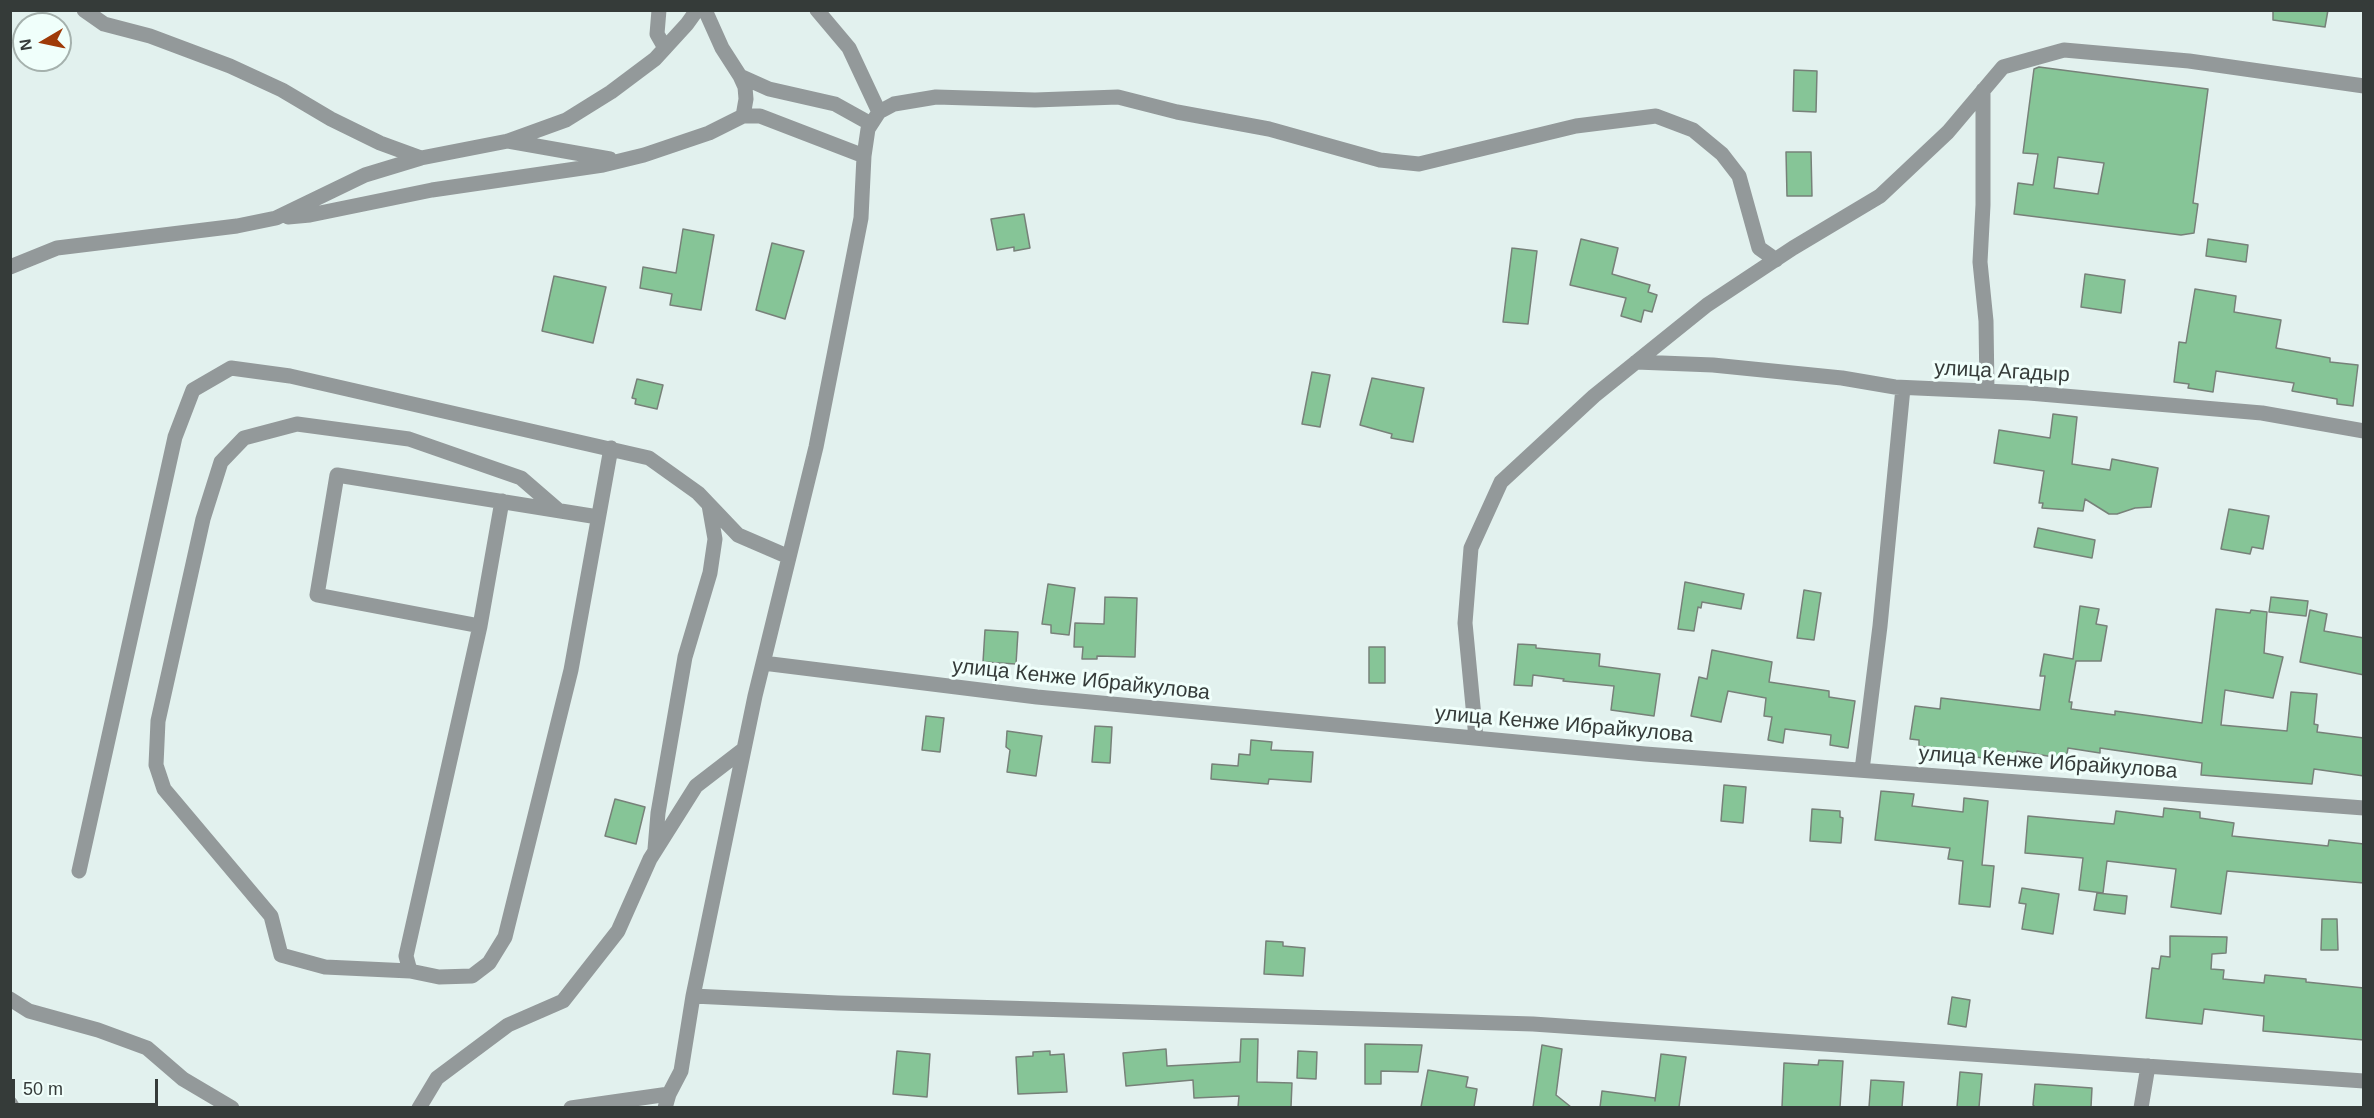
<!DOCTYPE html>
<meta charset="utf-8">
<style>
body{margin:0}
#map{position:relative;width:2374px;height:1118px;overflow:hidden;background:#e2f1ee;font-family:Helvetica,sans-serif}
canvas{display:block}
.frame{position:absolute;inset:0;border:12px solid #353b39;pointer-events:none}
.north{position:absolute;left:12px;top:12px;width:60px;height:60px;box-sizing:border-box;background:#f0fffb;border:2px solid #a5b1ad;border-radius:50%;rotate:261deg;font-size:16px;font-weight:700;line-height:24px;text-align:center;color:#353b39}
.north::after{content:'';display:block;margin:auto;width:21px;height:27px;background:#9f3a08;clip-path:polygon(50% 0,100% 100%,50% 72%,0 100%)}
.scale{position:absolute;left:12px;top:1079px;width:146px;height:27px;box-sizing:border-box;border:3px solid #353b39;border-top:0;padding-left:8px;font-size:18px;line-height:21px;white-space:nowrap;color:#353b39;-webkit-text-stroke:4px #f0fffb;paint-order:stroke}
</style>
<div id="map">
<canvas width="2374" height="1118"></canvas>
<div class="frame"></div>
<div class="north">N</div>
<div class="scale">50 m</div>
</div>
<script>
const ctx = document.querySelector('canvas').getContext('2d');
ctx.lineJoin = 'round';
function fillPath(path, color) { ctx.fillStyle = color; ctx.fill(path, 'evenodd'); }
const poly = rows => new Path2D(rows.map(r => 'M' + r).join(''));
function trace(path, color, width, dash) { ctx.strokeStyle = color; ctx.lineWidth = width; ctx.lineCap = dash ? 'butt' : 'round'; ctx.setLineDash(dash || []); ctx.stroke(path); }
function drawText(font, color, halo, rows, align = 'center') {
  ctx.font = font + ' Helvetica,sans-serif'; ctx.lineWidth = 6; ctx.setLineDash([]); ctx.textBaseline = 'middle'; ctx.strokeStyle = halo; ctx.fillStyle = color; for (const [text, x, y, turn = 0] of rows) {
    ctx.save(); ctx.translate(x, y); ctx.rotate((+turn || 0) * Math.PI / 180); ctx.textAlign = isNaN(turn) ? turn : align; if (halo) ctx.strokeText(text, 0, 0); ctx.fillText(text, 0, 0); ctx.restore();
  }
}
const building = poly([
 [2273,10,2328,10,2325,27,2273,20,2273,10],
 [2039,67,2208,89,2193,203,2198,204,2194,233,2181,235,2014,214,2018,183,2033,185,2038,154,2023,153,2034,69,2039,67],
 [2058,157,2104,163,2098,194,2054,188,2058,157],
 [1794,70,1817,71,1816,112,1793,111,1794,70],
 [1786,152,1811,152,1812,196,1787,196,1786,152],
 [1024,214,1030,248,1014,251,1014,247,997,250,991,219,1024,214],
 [683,229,714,235,701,310,670,305,672,294,640,288,643,267,676,273,683,229],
 [1581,239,1618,248,1612,274,1650,285,1648,292,1657,295,1652,312,1644,310,1641,322,1621,316,1626,298,1570,285,1581,239],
 [2208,239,2248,245,2246,262,2206,256,2208,239],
 [772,243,804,251,785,319,756,310,772,243],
 [1512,248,1537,251,1528,324,1503,322,1512,248],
 [2085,274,2125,280,2121,313,2081,307,2085,274],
 [554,276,606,287,593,343,542,331,554,276],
 [2195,289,2236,296,2234,312,2281,320,2276,348,2330,358,2330,362,2358,365,2353,406,2337,404,2337,399,2292,391,2294,383,2216,371,2213,392,2188,388,2189,384,2174,382,2179,342,2186,343,2195,289],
 [1312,372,1330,375,1320,427,1302,424,1312,372],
 [1372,378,1424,388,1413,442,1391,438,1392,434,1360,425,1372,378],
 [637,379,663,385,657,409,635,404,636,399,632,398,637,379],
 [2053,414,2077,417,2072,464,2110,470,2112,459,2158,468,2151,507,2135,508,2117,514,2109,514,2085,499,2083,511,2042,508,2043,503,2039,503,2044,471,1994,463,1999,430,2050,438,2053,414],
 [2229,509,2269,516,2263,549,2252,547,2250,554,2221,549,2229,509],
 [2038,528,2095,540,2092,558,2034,547,2038,528],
 [1685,582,1744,594,1741,609,1702,602,1701,608,1698,607,1694,631,1678,629,1685,582],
 [1048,584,1075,588,1069,635,1051,633,1051,625,1042,624,1048,584],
 [1804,590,1821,593,1814,640,1797,638,1804,590],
 [1105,597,1137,598,1135,657,1097,656,1097,659,1082,659,1083,647,1074,647,1075,623,1104,624,1105,597],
 [2271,597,2308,601,2306,616,2269,612,2271,597],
 [2080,606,2099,609,2096,624,2107,626,2101,661,2076,661,2069,702,2072,702,2071,709,2115,715,2115,711,2202,723,2216,609,2250,613,2251,610,2267,612,2264,653,2283,657,2273,698,2225,690,2221,725,2287,731,2291,692,2317,694,2314,724,2318,725,2317,732,2364,738,2364,776,2314,769,2312,784,2201,775,2202,763,2100,748,2100,753,2068,748,2066,759,2017,751,2015,764,1960,754,1959,759,1931,755,1932,748,1919,746,1919,740,1910,739,1915,706,1940,709,1941,698,2040,710,2045,676,2040,676,2044,654,2073,659,2080,606],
 [2310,610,2327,614,2324,631,2364,638,2364,675,2300,662,2310,610],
 [985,630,1018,632,1016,664,983,662,985,630],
 [1518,644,1536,645,1536,648,1600,654,1599,666,1660,674,1654,716,1611,710,1614,686,1563,681,1564,679,1533,675,1532,686,1514,685,1518,644],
 [1369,647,1385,647,1385,683,1369,683,1369,647],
 [1712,650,1772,662,1769,682,1829,691,1829,697,1855,701,1848,748,1830,745,1831,735,1785,729,1783,743,1768,740,1772,717,1764,716,1766,698,1728,691,1721,722,1691,716,1699,677,1707,679,1712,650],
 [926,716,944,718,940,752,922,750,926,716],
 [1095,726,1112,727,1110,763,1092,762,1095,726],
 [1007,731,1042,736,1036,776,1007,772,1010,750,1006,747,1007,731],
 [1251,740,1272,742,1271,750,1313,752,1311,782,1269,779,1268,784,1211,779,1212,764,1238,766,1239,754,1250,755,1251,740],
 [1724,785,1746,787,1743,823,1721,821,1724,785],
 [1881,791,1914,794,1912,806,1963,812,1964,798,1988,801,1982,865,1994,866,1990,907,1959,904,1963,861,1948,859,1950,848,1875,840,1881,791],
 [615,799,645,807,636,844,605,836,615,799],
 [2164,808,2200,812,2200,818,2234,823,2232,836,2328,846,2329,840,2364,844,2364,883,2227,871,2221,914,2171,907,2176,869,2107,861,2103,893,2079,890,2083,858,2025,853,2028,816,2114,824,2116,811,2163,817,2164,808],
 [1812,809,1840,811,1840,817,1843,818,1841,843,1810,841,1812,809],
 [2022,888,2059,894,2053,934,2022,929,2026,904,2019,903,2022,888],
 [2097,893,2127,896,2125,914,2094,910,2097,893],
 [2322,919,2337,919,2338,950,2321,950,2322,919],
 [2170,936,2227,937,2226,953,2212,954,2211,969,2224,970,2223,979,2264,983,2265,975,2306,979,2306,982,2364,988,2364,1040,2263,1031,2264,1016,2204,1009,2202,1024,2146,1018,2152,968,2159,969,2161,956,2170,957,2170,936],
 [1266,941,1283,942,1283,946,1305,948,1303,976,1264,974,1266,941],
 [1952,997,1970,1000,1966,1027,1948,1024,1952,997],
 [1241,1039,1258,1039,1257,1082,1292,1083,1291,1107,1238,1107,1239,1096,1194,1098,1193,1080,1126,1086,1123,1053,1166,1049,1167,1066,1240,1062,1241,1039],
 [1365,1044,1422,1045,1418,1072,1381,1071,1381,1084,1365,1084,1365,1044],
 [1542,1045,1562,1049,1556,1095,1571,1107,1533,1107,1542,1045],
 [897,1051,930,1054,927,1097,893,1094,897,1051],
 [1050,1051,1050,1055,1064,1054,1067,1092,1018,1094,1016,1057,1033,1056,1033,1052,1050,1051],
 [1298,1051,1317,1052,1316,1079,1297,1078,1298,1051],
 [1661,1054,1686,1057,1679,1107,1600,1107,1602,1091,1655,1098,1655,1101,1661,1054],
 [1819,1060,1843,1061,1840,1107,1782,1107,1784,1063,1818,1065,1819,1060],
 [1428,1070,1468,1077,1466,1087,1477,1089,1474,1107,1421,1107,1428,1070],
 [1960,1072,1982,1074,1979,1107,1957,1107,1960,1072],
 [1871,1080,1904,1082,1902,1107,1869,1107,1871,1080],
 [2035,1084,2092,1088,2091,1107,2035,1107,2033,1105,2035,1084]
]);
const minor = poly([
 [84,10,104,24,150,36,230,66,282,90,331,119,380,143,421,158],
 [659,10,657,34,665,48],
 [705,10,722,48,740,76,769,89,835,104,871,124],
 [817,10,849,48,879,112],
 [740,76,745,87,746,99,743,116],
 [1983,90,1983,205,1980,262,1986,321,1987,391],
 [508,141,610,159],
 [288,217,310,215,432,190,603,165,644,155,709,133,743,116,760,116,864,156],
 [10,267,57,248,237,226,276,218,365,175,421,158,508,141,566,120,611,92,655,59,687,24,697,10],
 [1636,362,1713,365,1842,378,1895,387,2029,393,2262,413,2364,431],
 [502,501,480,626,406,956,410,971,439,977,472,976,489,963,505,937,571,670,611,448],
 [480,626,317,595,337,475,598,517],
 [763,663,1037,697,1645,754,2364,808],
 [1476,738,1465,623,1471,548,1501,482,1594,396,1707,305,1793,248,1880,196,1948,132,2003,67,2064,50,2189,61,2364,86],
 [1862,770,1880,626,1903,388],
 [655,849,658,813,685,657,710,573,715,539,709,505],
 [79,871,175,437,193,390,231,368,290,376,649,458,698,493,738,535,789,557],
 [410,971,325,967,281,955,271,916,164,789,156,765,158,721,203,519,221,462,244,438,297,424,409,439,521,478,558,510],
 [693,996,838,1003,1533,1024,2364,1081],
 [10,999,29,1011,98,1030,147,1048,183,1079,232,1108],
 [10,1103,13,1108],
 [419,1108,437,1078,508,1025,563,1001,618,931,650,859,696,786,744,749],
 [571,1108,669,1094],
 [665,1108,669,1094,681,1071,693,996,755,696,816,447,861,218,864,156,868,129,879,112,894,104,936,97,1035,100,1118,97,1177,112,1269,129,1380,160,1419,164,1576,126,1656,116,1693,130,1722,154,1739,176,1759,248,1776,260],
 [2141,1108,2148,1066]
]);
const streetNames = [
 ["улица Агадыр",2002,372,3],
 ["улица Кенже Ибрайкулова",1081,680,6],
 ["улица Кенже Ибрайкулова",1564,725,5],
 ["улица Кенже Ибрайкулова",2048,763,4]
];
fillPath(building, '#86c597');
trace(building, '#778179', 1.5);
trace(minor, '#93999a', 15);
drawText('21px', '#353b39', '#f0fffb', streetNames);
</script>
